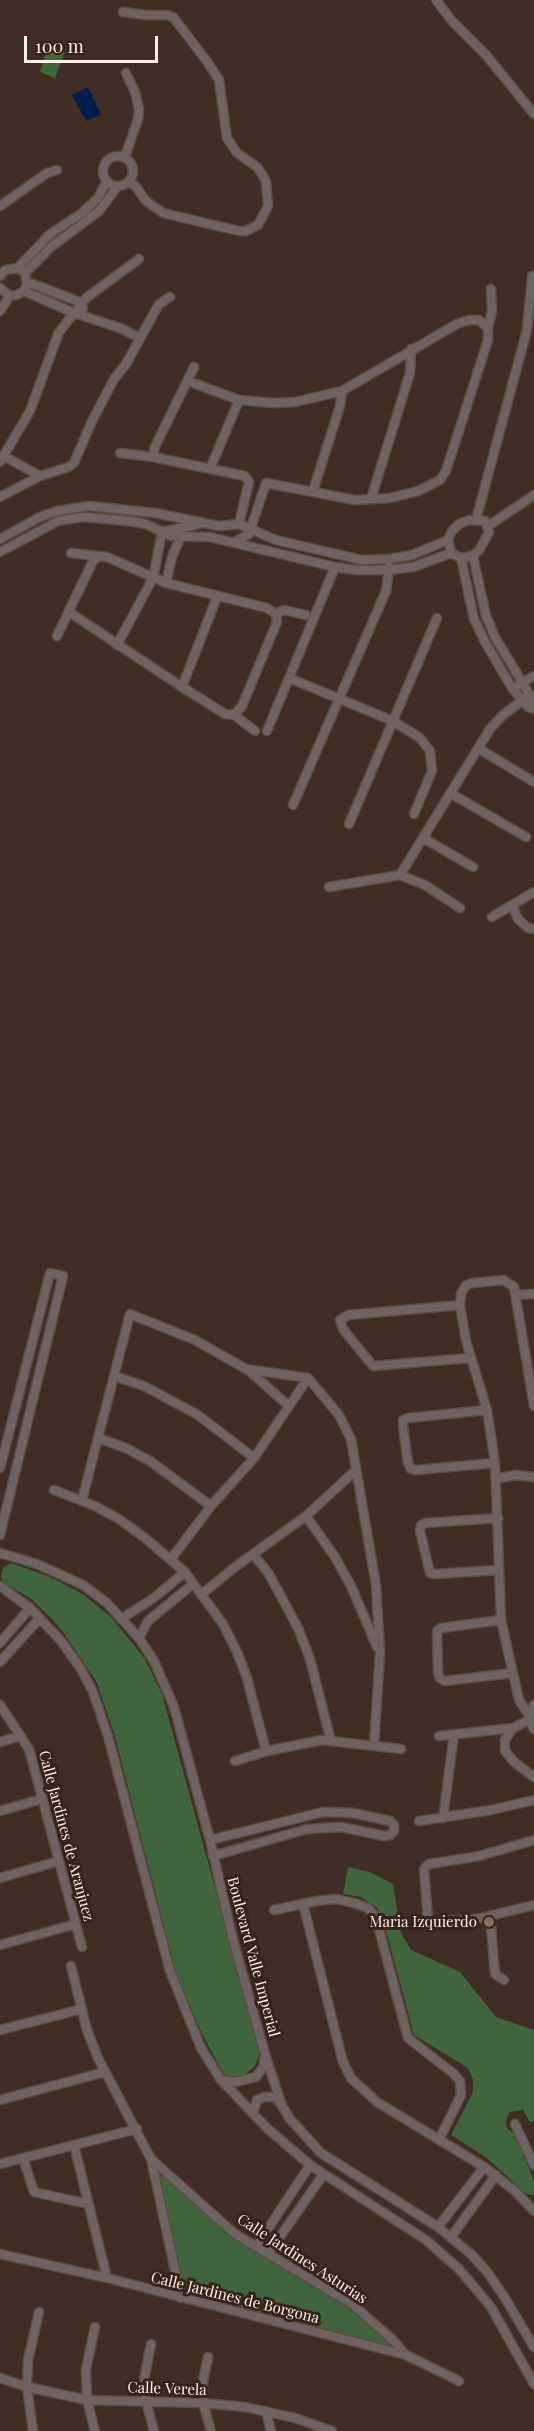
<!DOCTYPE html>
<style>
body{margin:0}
#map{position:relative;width:534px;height:2431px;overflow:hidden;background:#402d23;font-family:"Playfair Display",serif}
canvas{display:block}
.scale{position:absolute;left:24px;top:36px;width:134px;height:27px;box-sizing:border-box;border:3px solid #fdf0e9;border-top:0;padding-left:8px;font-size:18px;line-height:21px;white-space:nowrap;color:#fdf0e9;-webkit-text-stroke:4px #36231a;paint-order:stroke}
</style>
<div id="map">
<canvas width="534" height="2431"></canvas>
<div class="scale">100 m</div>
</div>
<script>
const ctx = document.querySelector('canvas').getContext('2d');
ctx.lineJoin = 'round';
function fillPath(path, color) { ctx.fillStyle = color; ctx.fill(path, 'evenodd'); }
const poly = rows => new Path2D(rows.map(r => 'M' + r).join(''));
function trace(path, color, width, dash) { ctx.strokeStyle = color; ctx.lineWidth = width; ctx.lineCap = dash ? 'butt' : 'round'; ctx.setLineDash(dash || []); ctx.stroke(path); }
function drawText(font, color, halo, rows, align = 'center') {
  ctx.font = font + ' "Playfair Display",serif'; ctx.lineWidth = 6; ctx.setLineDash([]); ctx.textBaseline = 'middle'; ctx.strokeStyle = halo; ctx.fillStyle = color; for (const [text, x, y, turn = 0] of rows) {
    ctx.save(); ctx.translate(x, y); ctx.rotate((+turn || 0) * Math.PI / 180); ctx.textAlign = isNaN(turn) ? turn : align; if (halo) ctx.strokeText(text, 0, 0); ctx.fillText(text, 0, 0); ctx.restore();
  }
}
const green = poly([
 [48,46,65,52,55,78,40,72],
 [11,1563,48,1576,83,1594,111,1617,145,1659,162,1694,260,2052,255,2066,243,2076,228,2076,223,2073,202,2034,176,1973,114,1733,96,1681,63,1632,52,1619,30,1598,4,1583,1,1578,3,1568],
 [348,1867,370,1872,393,1884,401,1933,411,1950,460,1972,496,2017,534,2030,534,2121,530,2122,523,2110,509,2112,506,2122,507,2128,516,2135,525,2159,534,2181,534,2195,526,2194,487,2158,451,2135,473,2092,473,2080,468,2068,414,2035,384,1923,377,1908,361,1897,343,1894],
 [152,2162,234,2235,351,2305,400,2352,185,2294]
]);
const water = poly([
 [88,87,101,115,86,121,72,95]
]);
const minor = poly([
 [436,0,452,21,486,55,534,114],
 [123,12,146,15,167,15,173,17,206,60,219,80,227,138,237,153,257,167,262,174,266,182,268,206,258,225,246,231,239,231,163,213,145,200,137,188,129,181],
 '103 171a15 15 0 1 1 30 0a15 15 0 1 1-30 0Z',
 [125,157,138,119,139,109,135,92,126,73],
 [0,206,47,173,57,170],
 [18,268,50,234,82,213,98,198,107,181],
 [25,273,51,247,99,211,118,186],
 [0,276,5,270,18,268,25,273,27,284,24,291,17,295,10,296,0,288],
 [27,284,33,284,72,299,81,303,83,308],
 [24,291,74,313,120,328,140,338],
 [0,311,10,296],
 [488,328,492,311,491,289],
 [188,381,239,400,274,403,295,402,342,391,457,324,469,320,479,320,488,328,488,340,446,471,440,480,418,491,390,498,355,500,266,483,249,534,235,542],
 [120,453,153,457,245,476,249,482,239,524],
 [4,456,40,476],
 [153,457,154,449,194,367],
 [0,462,30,411,59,332,86,298,139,259],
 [210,469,239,400],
 [313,491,340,406,342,391],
 [0,497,40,476,69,467,74,463,92,421,114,379,126,364,159,304,170,297],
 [371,499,410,373,411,349],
 [469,520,485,521,489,532,480,549,473,556,461,558,451,553,448,540,452,531,459,524,469,520],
 [476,520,527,330,532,276],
 [488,526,534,495],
 [0,539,40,517,57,511,89,506,155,513,219,526,239,524,276,540,362,560,389,559,412,555,448,540],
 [0,552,58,521,83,517,129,521,146,524,171,536,210,537,335,567,356,570,389,570,413,567,451,553],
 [71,553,107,557,166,583,267,608,276,614],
 [473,556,486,616,495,637,534,702],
 [461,558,474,619,485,642,512,688,528,707,534,709],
 [166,583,172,557,180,538],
 [69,612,182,687,225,714,234,715,255,731],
 [276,614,284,610,306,615],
 [57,636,93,561,99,556],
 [117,645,153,578,162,532,199,524],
 [289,678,393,721,420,738,430,751,432,771,414,814],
 [518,685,534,676],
 [182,687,217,597],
 [234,715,242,706,277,622,276,614],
 [267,731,335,567],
 [478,748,534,782],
 [450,793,526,837],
 [293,805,386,591,389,567],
 [349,824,437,618],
 [423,838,473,867],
 [400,875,490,729,503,715,528,696],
 [329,887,400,875,425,885,460,908],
 [512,905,518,919,528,928,534,929],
 [492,917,534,892],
 [516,1295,534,1294],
 [460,1305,348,1315,340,1320,343,1329,373,1366,470,1358],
 [247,1369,289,1406],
 [114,1376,144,1386,198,1415,254,1458],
 [308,1378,339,1415,351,1439,376,1585,380,1653,374,1745],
 [487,1410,408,1418,403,1420,403,1426,408,1463,411,1469,416,1470,495,1463],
 [98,1438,126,1448,150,1461,211,1506],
 [0,1468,50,1273,63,1276,0,1535],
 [496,1479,515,1475,534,1477],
 [54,1490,95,1506,119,1519,145,1538,185,1572,223,1624,237,1652,247,1678,266,1751],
 [82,1500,130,1314,195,1340,246,1369,308,1378],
 [306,1516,335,1557,351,1586,377,1647],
 [498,1518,426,1523,421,1525,420,1531,430,1573,435,1574,498,1570],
 [0,1553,37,1564,83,1585,107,1603,139,1638,154,1661,174,1707,210,1840,233,1940,265,2054,282,2106,290,2119,321,2153,438,2227,472,2255,488,2273,505,2298,534,2347],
 [253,1554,269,1574,298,1628,310,1659,331,1741],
 [171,1559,211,1506,254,1458,308,1378],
 [0,1586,30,1608,62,1642,81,1669,93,1692,108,1736,170,1971,201,2048,221,2080,268,2129,310,2165,426,2240,459,2269,491,2307,534,2384],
 [202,1594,235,1567,306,1516,355,1471],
 [121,1619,155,1597,185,1572],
 [501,1620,441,1628,437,1631,438,1673,440,1678,445,1681,513,1673],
 [139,1638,148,1621,193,1584],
 [0,1643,30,1608],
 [0,1662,40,1618],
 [0,1705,29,1749,82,1947],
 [534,1705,529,1718,534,1729],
 [529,1715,519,1700,501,1620,495,1463,487,1410,466,1341,460,1305,461,1294,465,1286,472,1283,504,1280,514,1287,534,1406],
 [513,1728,505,1740,505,1751,514,1762,534,1777],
 [439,1736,513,1728,529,1720],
 [0,1742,21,1736],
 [235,1761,267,1751,322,1740,401,1749],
 [0,1811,42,1799],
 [443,1818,454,1734],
 [419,1821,491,1810,534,1800],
 [210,1840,323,1812,353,1813,390,1821,394,1825,394,1831,390,1835,384,1836,341,1827,307,1829,213,1856],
 [534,1840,479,1856,429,1864,424,1869,428,1920,431,1922,477,1919,534,1905],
 [0,1878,59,1861],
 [303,1904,343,2062,351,2078,377,2102,484,2167,515,2191,534,2211],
 [274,1910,316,1901,336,1899,354,1903,368,1908,376,1918,408,2038,453,2073,460,2081,461,2095,439,2140],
 [490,1916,495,1974,504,1980],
 [0,1945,76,1924],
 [71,1966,87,2030,98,2058,151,2159,235,2234,352,2304,393,2340,406,2355],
 [0,2030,82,2009],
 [222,2080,235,2082,256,2077,264,2066,264,2059],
 [0,2100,105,2072],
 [253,2113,257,2100,265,2097,274,2097,280,2103],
 [515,2124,534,2165],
 [74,2145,107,2278],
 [23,2158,34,2192,88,2204],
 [151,2159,181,2298],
 [0,2164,137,2129],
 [438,2227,484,2167],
 [451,2237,496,2175],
 [256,2247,310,2165],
 [0,2254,107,2278,406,2355,459,2381],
 [268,2254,323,2175],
 [95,2327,86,2369,87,2400,95,2431],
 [151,2344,144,2380,146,2401,154,2431],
 [208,2357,203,2381,203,2403,211,2431],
 [0,2378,27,2387,87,2400,203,2403,245,2407,295,2418,332,2431],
 [266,2411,271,2431],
 [33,2431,27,2387,28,2360,39,2312]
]);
const markers = [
 [489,1922,6,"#8d6e63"]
];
const streetNames = [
 ["Calle Jardines de Aranjuez",66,1836,75],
 ["Boulevard Valle Imperial",253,1957,75],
 ["Calle Jardines Asturias",302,2259,33],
 ["Calle Jardines de Borgona",235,2298,14],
 ["Calle Verela",167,2389,2]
];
const poiNames = [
 ["Maria Izquierdo",477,1922]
];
fillPath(green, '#40643e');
fillPath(water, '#021e4d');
trace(minor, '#5e4c43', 11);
trace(minor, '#6e6360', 8);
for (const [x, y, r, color] of markers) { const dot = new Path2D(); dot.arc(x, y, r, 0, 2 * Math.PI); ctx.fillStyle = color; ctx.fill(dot); trace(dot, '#36231a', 2); }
drawText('15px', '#fdf0e9', '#36231a', streetNames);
drawText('15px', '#fdf0e9', '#36231a', poiNames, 'right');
</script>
